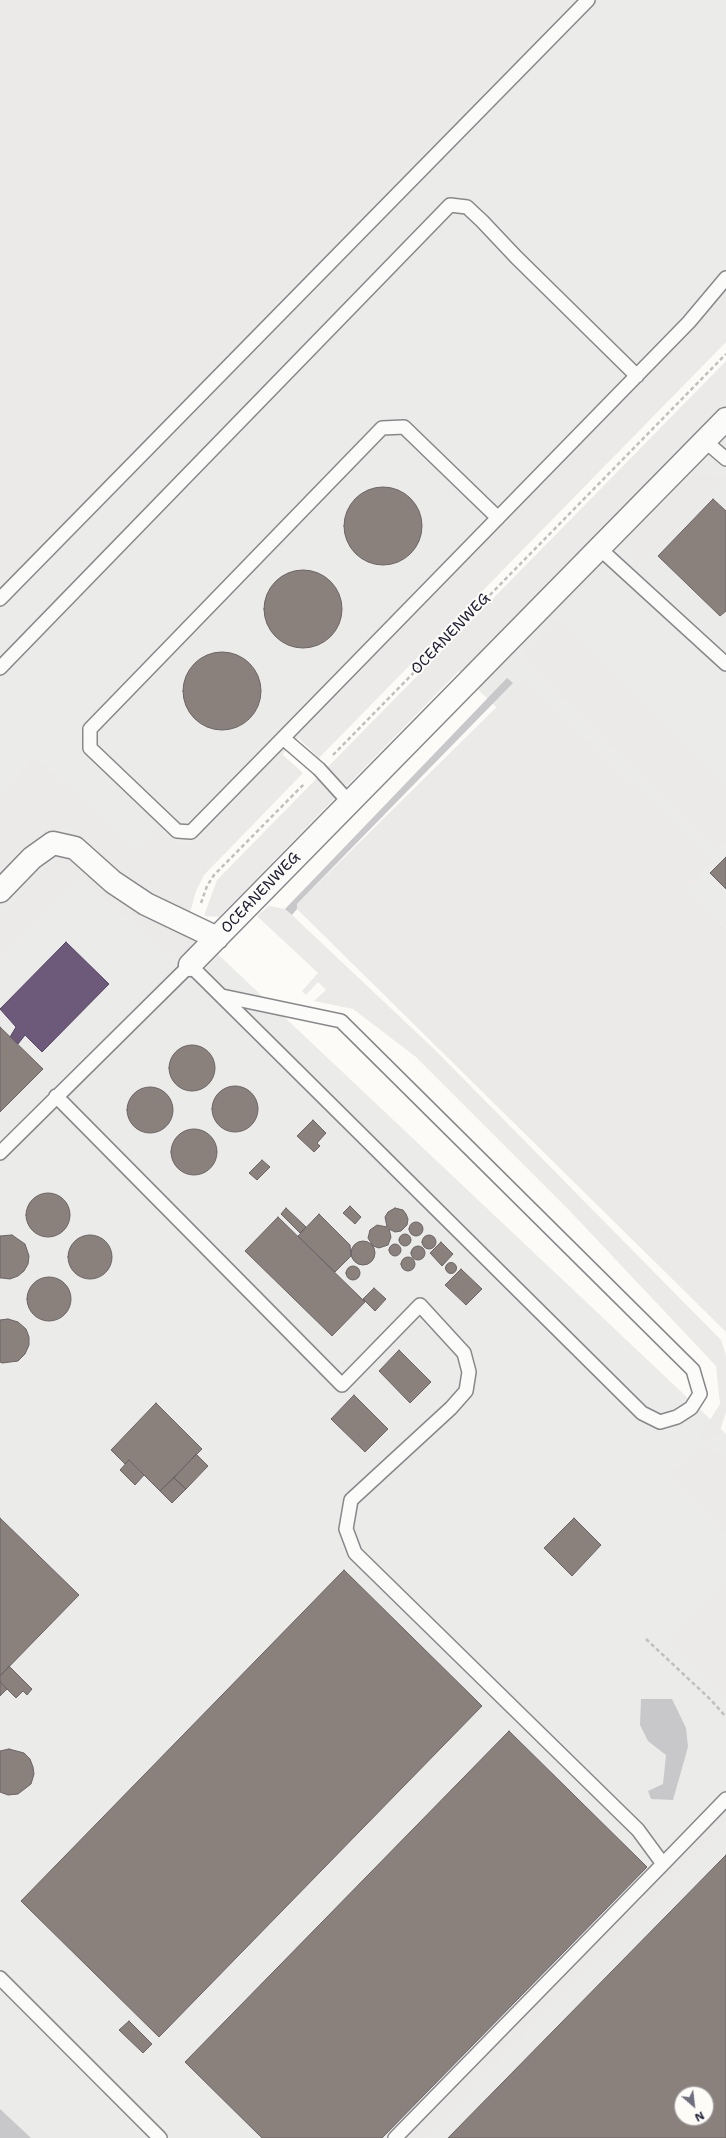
<!DOCTYPE html>
<style>
body{margin:0}
#map{position:relative;width:726px;height:2138px;overflow:hidden;background:#fcfbf8;font-family:"Shantell Sans",sans-serif}
canvas{display:block}
.north{position:absolute;left:674px;top:2086px;width:40px;height:40px;box-sizing:border-box;background:#fdfcf7;border:1px solid #a5a5ac;border-radius:50%;rotate:152deg;font-size:11px;font-weight:700;line-height:16px;text-align:center;color:#22223b}
.north::after{content:'';display:block;margin:auto;width:14px;height:18px;background:#6e6e7d;clip-path:polygon(50% 0,100% 100%,50% 72%,0 100%)}
</style>
<div id="map">
<canvas width="726" height="2138"></canvas>
<div class="north">N</div>
</div>
<script>
const ctx = document.querySelector('canvas').getContext('2d');
ctx.lineJoin = 'round';
function fillPath(path, color) { ctx.fillStyle = color; ctx.fill(path, 'evenodd'); }
const poly = rows => new Path2D(rows.map(r => 'M' + r).join(''));
function trace(path, color, width, dash) { ctx.strokeStyle = color; ctx.lineWidth = width; ctx.lineCap = dash ? 'butt' : 'round'; ctx.setLineDash(dash || []); ctx.stroke(path); }
function drawText(font, color, halo, rows, align = 'center') {
  ctx.font = font + ' "Shantell Sans",sans-serif'; ctx.lineWidth = 4; ctx.setLineDash([]); ctx.textBaseline = 'middle'; ctx.strokeStyle = halo; ctx.fillStyle = color; for (const [text, x, y, turn = 0] of rows) {
    ctx.save(); ctx.translate(x, y); ctx.rotate((+turn || 0) * Math.PI / 180); ctx.textAlign = isNaN(turn) ? turn : align; if (halo) ctx.strokeText(text, 0, 0); ctx.fillText(text, 0, 0); ctx.restore();
  }
}
const built = poly([
 [0,0,726,0,726,299,162,878,64,796,0,859],
 [726,374,726,928,442,655],
 [64,809,726,1434,726,2138,19,2138,0,2121,0,874],
 [682,2094,706,2094,706,2118,682,2118]
]);
const green = poly([
 [0,0,569,0,0,585],
 [726,296,726,342,319,758,298,738],
 [726,361,726,397,219,917,204,916,217,880],
 [696,473,726,477,726,479,635,569,631,534],
 [557,618,726,788,726,840,717,850,520,657],
 [524,680,713,860,687,890,726,928,726,1332,297,909,297,904],
 [282,754,303,773,204,875,196,891,190,913,144,892,75,830,67,826,52,832,0,887,0,795,34,757,76,793,136,851,158,829,181,845,193,844],
 [66,850,149,915,194,942,177,960,79,877,0,959,0,916],
 [269,906,285,909,292,915,434,1049,721,1340,726,1355,726,1412,719,1434,705,1442,726,1461,726,1533,669,1475,705,1442,701,1434,720,1404,716,1366,568,1209,416,1057,353,1009,314,1001,326,990,318,982,306,995,302,991,318,973,257,916],
 [726,1584,726,1696,670,1641],
 [726,1812,726,1825,425,2138,408,2138]
]);
const water = poly([
 [507,678,513,683,297,904,297,909,292,915,285,909],
 [641,1699,672,1699,686,1728,688,1747,673,1800,651,1799,648,1791,663,1784,666,1755,648,1741,640,1725],
 [0,2109,31,2138,0,2138]
]);
const offices = poly([
 [66,942,109,984,42,1052,25,1035,18,1044,10,1037,16,1027,0,1009,66,942]
]);
const industry = poly([
 '344 526a39 39 0 1 1 78 0a39 39 0 1 1-78 0Z',
 [713,499,726,511,726,611,720,616,658,556,713,499],
 '264 609a39 39 0 1 1 78 0a39 39 0 1 1-78 0Z',
 '183 691a39 39 0 1 1 78 0a39 39 0 1 1-78 0Z',
 [726,857,726,889,710,873,726,857],
 [0,1027,43,1069,0,1112,0,1027],
 '169 1068a23 23 0 1 1 46 0a23 23 0 1 1-46 0Z',
 '212 1109a23 23 0 1 1 46 0a23 23 0 1 1-46 0Z',
 '127 1110a23 23 0 1 1 46 0a23 23 0 1 1-46 0Z',
 [313,1120,326,1133,317,1143,320,1146,314,1152,297,1136,313,1120],
 '171 1152a23 23 0 1 1 46 0a23 23 0 1 1-46 0Z',
 [262,1160,270,1167,257,1180,249,1173,262,1160],
 '26 1215a22 22 0 1 1 44 0a22 22 0 1 1-44 0Z',
 [350,1206,361,1217,355,1224,343,1213,350,1206],
 [286,1208,306,1227,300,1233,281,1214,286,1208],
 [395,1208,403,1210,406,1214,408,1219,407,1225,401,1231,395,1232,389,1229,391,1237,388,1245,379,1248,373,1246,368,1238,370,1230,377,1225,387,1227,385,1217,388,1212,395,1208],
 [319,1214,350,1245,351,1256,335,1272,298,1236,319,1214],
 [278,1217,365,1302,332,1336,245,1251,278,1217],
 '409 1229a7 7 0 1 1 14 0a7 7 0 1 1-14 0Z',
 '399 1240a6 6 0 1 1 12 0a6 6 0 1 1-12 0Z',
 '68 1257a22 22 0 1 1 44 0a22 22 0 1 1-44 0Z',
 '422 1242a7 7 0 1 1 14 0a7 7 0 1 1-14 0Z',
 [12,1235,25,1244,29,1256,28,1264,24,1271,18,1276,10,1279,2,1278,0,1278,0,1236,12,1235],
 '351 1253a12 12 0 1 1 24 0a12 12 0 1 1-24 0Z',
 [441,1242,453,1254,442,1266,430,1253,441,1242],
 '389 1250a6 6 0 1 1 12 0a6 6 0 1 1-12 0Z',
 '411 1253a7 7 0 1 1 14 0a7 7 0 1 1-14 0Z',
 '401 1264a7 7 0 1 1 14 0a7 7 0 1 1-14 0Z',
 '445.5 1268a5.5 5.5 0 1 1 11 0a5.5 5.5 0 1 1-11 0Z',
 '346 1273a7 7 0 1 1 14 0a7 7 0 1 1-14 0Z',
 [461,1269,482,1289,466,1305,445,1285,461,1269],
 '27 1299a22 22 0 1 1 44 0a22 22 0 1 1-44 0Z',
 [374,1288,386,1299,375,1311,363,1299,374,1288],
 [8,1319,18,1322,26,1329,29,1337,29,1345,25,1354,18,1361,2,1363,0,1362,0,1320,8,1319],
 [399,1350,431,1382,410,1403,379,1371,399,1350],
 [354,1395,388,1429,365,1452,331,1419,354,1395],
 [156,1403,202,1449,160,1491,129,1460,125,1464,111,1450,156,1403],
 [196,1454,208,1466,186,1489,174,1478,196,1454],
 [129,1460,144,1475,135,1485,120,1470,129,1460],
 [174,1478,186,1489,172,1503,160,1491,174,1478],
 [0,1518,79,1595,0,1676,0,1518],
 [574,1518,601,1545,572,1576,544,1548,574,1518],
 [344,1570,482,1706,159,2037,21,1901,344,1570],
 [9,1666,32,1689,27,1695,23,1691,16,1698,0,1682,0,1676,9,1666],
 [0,1682,7,1689,0,1696,0,1682],
 [509,1731,647,1867,382,2138,262,2138,185,2062,509,1731],
 [9,1749,24,1753,30,1759,33,1767,34,1774,31,1784,18,1794,8,1795,0,1792,0,1751,9,1749],
 [726,1855,726,2138,448,2138,726,1855],
 [682,2094,706,2094,706,2118,682,2118,682,2094],
 [129,2021,152,2044,143,2053,119,2030,129,2021]
]);
const path = poly([
 [333,755,726,354],
 [201,903,207,886,214,875,305,783],
 [646,1639,711,1700,726,1717]
]);
const service = poly([
 [705,441,726,459],
 [498,518,404,427,382,428,90,729,90,748,177,831,191,832,283,738,689,322,726,278],
 [599,548,726,664],
 [0,599,588,0],
 [0,668,450,205,467,207,482,221,516,257,637,376],
 [283,738,319,769,349,802],
 [56,1096,342,1385,420,1305,464,1353,469,1372,466,1391,451,1408,351,1500,346,1529,355,1553,638,1830,663,1864,726,1799],
 [0,1153,190,965,642,1413,660,1422,677,1417,691,1408,700,1394,693,1370,341,1021,222,996],
 [0,1978,160,2138],
 [395,2138,663,1864]
]);
const minor = poly([
 [0,891,32,858,53,843,75,848,113,882,146,904,217,938],
 [190,965,726,419]
]);
const streetNames = [
 ["OCEANENWEG",451,634,-46],
 ["OCEANENWEG",261,893,-46]
];
fillPath(built, '#ebebe9');
fillPath(green, '#ebeae8');
fillPath(water, '#c8c8ca');
fillPath(offices, '#6d597a');
trace(offices, '#564867', 1);
fillPath(industry, '#8a817c');
trace(industry, '#6b6468', 1);
trace(service, '#88888c', 16);
trace(minor, '#88888c', 25);
trace(path, '#bfbfc0', 2.5, [4, 3]);
trace(service, '#fbfbf9', 13);
trace(minor, '#fbfbf9', 22);
drawText('15px', '#22223b', '#fdfcf7', streetNames);
</script>
